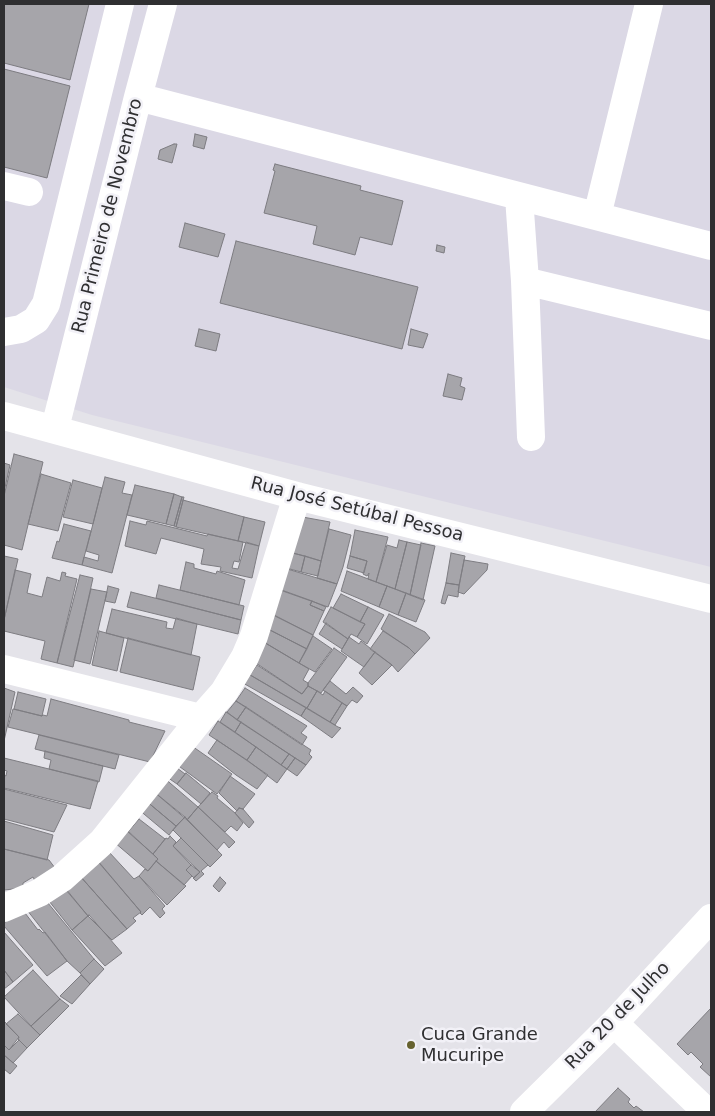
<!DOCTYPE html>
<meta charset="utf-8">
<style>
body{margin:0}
#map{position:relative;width:715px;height:1116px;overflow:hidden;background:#e4e3e9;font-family:"DejaVu Sans",sans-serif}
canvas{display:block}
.frame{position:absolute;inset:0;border:5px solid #2f2f31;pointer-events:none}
</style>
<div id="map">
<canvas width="715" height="1116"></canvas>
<div class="frame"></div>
</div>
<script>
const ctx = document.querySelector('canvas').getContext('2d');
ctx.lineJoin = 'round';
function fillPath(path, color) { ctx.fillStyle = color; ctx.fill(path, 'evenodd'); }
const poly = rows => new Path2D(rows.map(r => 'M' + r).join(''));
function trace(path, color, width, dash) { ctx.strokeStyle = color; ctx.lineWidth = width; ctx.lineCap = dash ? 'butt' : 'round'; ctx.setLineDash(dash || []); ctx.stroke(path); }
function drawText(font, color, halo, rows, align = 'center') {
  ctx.font = font + ' "DejaVu Sans",sans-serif'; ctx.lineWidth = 5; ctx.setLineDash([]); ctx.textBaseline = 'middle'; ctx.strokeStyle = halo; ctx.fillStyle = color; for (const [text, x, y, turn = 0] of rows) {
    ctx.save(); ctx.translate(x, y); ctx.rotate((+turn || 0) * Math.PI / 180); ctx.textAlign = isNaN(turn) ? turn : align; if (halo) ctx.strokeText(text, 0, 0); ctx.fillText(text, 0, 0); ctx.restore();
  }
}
const built = poly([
 [4,4,711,4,711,567,92,415,4,387]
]);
const building = poly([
 [4,4,89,4,70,80,4,63,4,4],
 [4,69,70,86,47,178,4,167,4,69],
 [195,134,207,137,204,149,193,146,195,134],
 [174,144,177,144,172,163,158,159,160,150,174,144],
 [275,164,361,186,360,190,403,201,392,245,360,237,355,255,340,251,313,244,317,226,264,213,275,171,273,170,275,164],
 [185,223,225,234,218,257,179,247,185,223],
 [236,241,418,287,402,349,220,303,236,241],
 [437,245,445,247,444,253,436,251,437,245],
 [199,329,220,334,216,351,195,346,199,329],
 [411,329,428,334,423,348,408,345,411,329],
 [448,374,462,378,460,386,465,388,462,400,443,396,448,374],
 [14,454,43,462,22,550,4,545,4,496,14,454],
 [4,463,10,465,4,492,4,463],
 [41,474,71,483,58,531,28,524,41,474],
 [105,477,125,482,122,493,132,495,112,573,82,565,84,557,98,561,99,555,86,551,105,477],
 [73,480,102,488,93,524,63,517,73,480],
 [135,485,174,494,166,524,127,515,135,485],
 [174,494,182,497,174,526,166,524,174,494],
 [182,497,184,497,176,527,174,526,182,497],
 [183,500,244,517,238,541,176,527,183,500],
 [297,516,330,522,321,561,290,552,297,516],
 [244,517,265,522,259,546,238,541,244,517],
 [130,521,146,525,147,521,207,536,208,534,243,542,239,562,234,561,232,568,238,569,246,542,259,546,252,578,220,571,221,567,201,564,204,549,161,538,156,554,125,546,130,521],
 [64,524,91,531,82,565,52,558,57,541,59,542,64,524],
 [329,529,351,535,343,567,337,584,317,578,329,529],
 [355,530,388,537,376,582,368,579,369,573,367,576,363,574,367,561,350,556,355,530],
 [399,540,407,542,395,589,376,582,387,545,397,548,399,540],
 [407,542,421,545,410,595,395,589,407,542],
 [421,543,435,546,423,600,410,595,421,543],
 [283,551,305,556,301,572,279,566,283,551],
 [451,553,465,556,459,585,446,583,451,553],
 [4,556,18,559,4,620,4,556],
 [305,556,321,561,318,576,301,572,305,556],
 [350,556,367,561,364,573,347,568,350,556],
 [464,560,488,564,487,570,464,594,458,592,464,560],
 [186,562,194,564,194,568,216,574,217,571,245,580,239,605,180,590,186,562],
 [284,568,337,584,328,607,280,590,284,568],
 [15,570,31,574,27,593,42,597,47,577,60,581,62,572,66,573,65,576,77,579,57,663,41,659,45,641,4,631,4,620,15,570],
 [347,571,387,586,379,607,341,591,347,571],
 [80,575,93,578,73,667,57,663,80,575],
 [446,583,459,585,458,597,448,595,445,604,441,603,446,583],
 [159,585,244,606,241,620,156,598,159,585],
 [108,586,119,589,115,603,105,601,108,586],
 [387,586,406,593,398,615,379,607,387,586],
 [276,588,312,601,310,605,324,611,313,635,269,613,276,588],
 [91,589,107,592,90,664,74,660,91,589],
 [131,592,241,620,238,634,127,607,131,592],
 [406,593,425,600,416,622,398,615,406,593],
 [341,594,368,607,360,622,333,608,341,594],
 [312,601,326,607,324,611,310,605,312,601],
 [331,607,365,624,357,637,351,634,348,639,323,622,331,607],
 [368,607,384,615,367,644,357,637,365,624,360,622,368,607],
 [112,609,167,622,166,628,173,629,176,618,197,624,191,655,106,633,112,609],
 [272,614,313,635,307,649,266,628,272,614],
 [389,614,425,632,430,638,415,654,409,648,381,629,389,614],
 [326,623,348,639,342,649,319,634,326,623],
 [266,628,307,649,299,663,262,641,266,628],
 [99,631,124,638,117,671,92,665,99,631],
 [383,631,409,648,415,654,398,672,392,665,370,649,383,631],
 [313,636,332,649,315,672,299,663,313,636],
 [349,637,359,644,361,641,375,652,364,667,341,651,349,637],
 [128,638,200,657,193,690,120,672,128,638],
 [262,641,309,669,303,680,308,683,308,686,302,694,253,661,262,641],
 [334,648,347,657,321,693,308,686,308,683,334,648],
 [375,652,392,665,372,685,359,673,375,652],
 [257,665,302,694,308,686,317,691,307,708,250,675,257,665],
 [247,673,306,708,301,716,243,683,247,673],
 [330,681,346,694,353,687,363,696,357,703,352,700,347,706,323,690,330,681],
 [4,688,15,692,4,741,4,688],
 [245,688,307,726,301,733,307,737,302,745,236,701,245,688],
 [317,691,323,695,325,691,342,703,330,722,307,708,317,691],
 [18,692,46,699,42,716,14,709,18,692],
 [51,699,129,720,129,722,165,731,150,762,8,727,13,709,42,716,43,715,47,716,51,699],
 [236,701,246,707,237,720,227,712,236,701],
 [342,703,347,706,335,725,330,722,342,703],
 [246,707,311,750,309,754,312,757,306,765,237,720,246,707],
 [306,708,338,727,341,728,332,738,301,716,306,708],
 [226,712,241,722,235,732,220,722,226,712],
 [218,721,256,747,247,760,209,735,218,721],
 [241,722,289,754,281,765,235,732,241,722],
 [39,735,119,755,115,769,35,749,39,735],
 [217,740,268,775,257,789,236,775,208,753,217,740],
 [189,744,232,774,217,794,176,764,189,744],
 [256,747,287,769,277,783,247,760,256,747],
 [45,751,103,766,99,782,49,769,51,760,44,758,45,751],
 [289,754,295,758,287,769,281,765,289,754],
 [4,758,98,781,90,809,4,788,4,775,6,776,7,771,4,770,4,758],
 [295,758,306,765,297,776,287,769,295,758],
 [173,765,185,774,177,784,164,775,173,765],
 [186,773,210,793,201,804,177,784,186,773],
 [230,776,255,794,243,809,239,808,237,811,219,793,230,776],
 [163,777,198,807,187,820,153,791,163,777],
 [4,789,67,805,54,832,4,819,4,789],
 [153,791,185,817,176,826,145,800,153,791],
 [212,792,218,796,217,798,235,813,243,823,237,831,231,826,225,832,198,807,212,792],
 [145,800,176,826,169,835,138,809,145,800],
 [198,807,235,842,229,848,224,842,217,850,187,820,198,807],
 [239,808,243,809,254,822,249,828,235,813,239,808],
 [185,817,222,855,210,867,173,830,185,817],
 [139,819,165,839,153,854,128,832,139,819],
 [4,821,53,835,47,860,4,849,4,821],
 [128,831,158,859,148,871,114,842,128,831],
 [170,836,176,842,173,846,191,865,186,870,192,876,184,885,156,861,158,859,153,854,166,838,168,839,170,836],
 [181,838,208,865,201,871,204,874,196,881,193,878,200,872,173,846,181,838],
 [4,849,49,860,55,868,35,881,33,877,23,883,23,888,4,890,4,849],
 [109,852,134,879,139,876,165,906,162,909,165,913,160,918,150,907,142,915,140,913,141,912,98,861,109,852],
 [94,857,141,912,133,918,136,921,127,929,80,876,94,857],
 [156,861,186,886,167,905,139,876,145,869,148,871,156,861],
 [191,865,200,872,194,878,186,870,191,865],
 [80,876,127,929,112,940,88,916,66,889,80,876],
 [220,877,226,883,219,892,213,886,220,877],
 [60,883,88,916,72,930,49,901,60,883],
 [43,897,94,959,80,973,67,961,27,910,43,897],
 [22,909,38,930,39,929,43,933,45,932,67,961,47,976,4,926,4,923,22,909],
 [89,915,122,953,105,966,72,930,89,915],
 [4,932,33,965,13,982,4,970,4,932],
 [94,959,104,969,90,984,80,973,94,959],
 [4,970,13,982,4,989,4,970],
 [33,970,60,999,31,1026,4,997,33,970],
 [81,975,90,984,72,1004,60,996,81,975],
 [60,999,69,1006,40,1035,31,1026,60,999],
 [711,1008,711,1077,700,1067,703,1064,691,1052,688,1055,677,1044,711,1008],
 [18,1014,40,1035,27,1048,18,1039,19,1037,6,1024,18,1014],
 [4,1021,19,1037,9,1050,5,1046,4,1048,4,1021],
 [19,1040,27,1048,13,1063,4,1055,4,1048,5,1046,9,1050,19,1040],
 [4,1055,17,1066,10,1074,4,1069,4,1055],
 [618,1088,630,1099,628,1102,634,1108,636,1106,644,1112,595,1112,618,1088]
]);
const minor = poly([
 [138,97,711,246],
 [4,186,29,192],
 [519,197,525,281,531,437],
 [597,216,649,4],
 [525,281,711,326],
 [4,332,21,329,36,320,46,304,120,4],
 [4,416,297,496,711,599],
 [55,428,138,97,163,4],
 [4,669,201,718],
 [4,908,39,893,62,878,102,842,201,718,224,692,245,657,254,636,297,496],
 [614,1023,707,1112],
 [524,1112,614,1023,711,918]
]);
const markers = [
 [411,1045,5,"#66622f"]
];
const streetNames = [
 ["Rua Primeiro de Novembro",108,216,-76],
 ["Rua José Setúbal Pessoa",357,510,14],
 ["Rua 20 de Julho",618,1016,-46]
];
const poiNames = [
 ["Cuca Grande",421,1035],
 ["Mucuripe",421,1056]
];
fillPath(built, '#dbd8e5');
fillPath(building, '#a6a5aa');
trace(building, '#7d7c81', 1);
trace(minor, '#fff', 28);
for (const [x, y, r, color] of markers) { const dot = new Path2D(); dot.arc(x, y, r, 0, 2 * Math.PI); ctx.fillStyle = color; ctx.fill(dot); trace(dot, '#f2f1f7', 2); }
drawText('18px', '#2f2f31', '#f2f1f7', streetNames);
drawText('18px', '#2f2f31', '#f2f1f7', poiNames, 'left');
</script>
